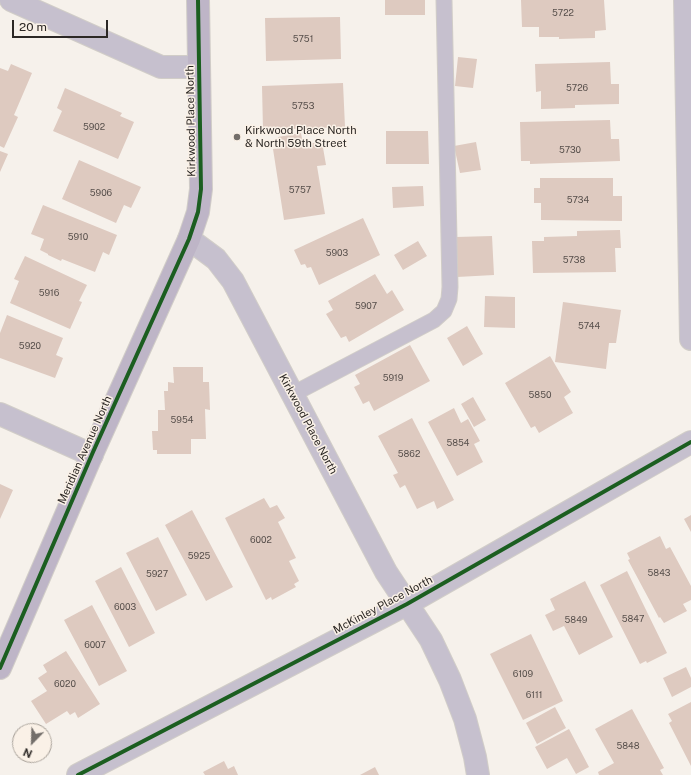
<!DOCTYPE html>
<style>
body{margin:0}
#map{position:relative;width:691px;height:775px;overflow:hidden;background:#f6f1eb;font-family:"Public Sans",sans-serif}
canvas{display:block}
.north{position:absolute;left:12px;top:723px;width:40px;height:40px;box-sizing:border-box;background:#faf1e7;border:1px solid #a8a199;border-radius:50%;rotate:203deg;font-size:11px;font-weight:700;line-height:16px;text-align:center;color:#2c2825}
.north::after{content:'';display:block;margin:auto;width:14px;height:18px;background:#736e6a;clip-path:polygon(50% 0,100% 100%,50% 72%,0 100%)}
.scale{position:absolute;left:12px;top:20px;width:96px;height:18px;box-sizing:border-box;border:2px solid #2c2825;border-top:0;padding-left:5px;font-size:12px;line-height:14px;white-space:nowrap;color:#2c2825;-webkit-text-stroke:3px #faf1e7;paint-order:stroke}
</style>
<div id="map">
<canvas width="691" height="775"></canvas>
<div class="north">N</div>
<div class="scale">20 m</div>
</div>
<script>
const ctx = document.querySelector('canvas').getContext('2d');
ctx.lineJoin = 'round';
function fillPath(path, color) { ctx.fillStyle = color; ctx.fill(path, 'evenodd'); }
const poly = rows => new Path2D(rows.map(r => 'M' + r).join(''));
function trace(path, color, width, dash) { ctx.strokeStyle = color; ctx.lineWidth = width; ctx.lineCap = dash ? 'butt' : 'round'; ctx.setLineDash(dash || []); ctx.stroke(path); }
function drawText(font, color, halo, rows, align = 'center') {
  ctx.font = font + ' "Public Sans",sans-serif'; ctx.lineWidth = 3; ctx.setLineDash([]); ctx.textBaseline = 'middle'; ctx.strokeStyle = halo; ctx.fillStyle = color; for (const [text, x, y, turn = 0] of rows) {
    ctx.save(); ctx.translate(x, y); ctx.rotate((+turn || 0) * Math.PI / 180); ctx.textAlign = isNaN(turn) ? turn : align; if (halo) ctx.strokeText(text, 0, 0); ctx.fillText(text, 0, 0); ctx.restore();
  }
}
const building = poly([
 [385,0,425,0,425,15,385,15],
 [521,0,604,0,606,30,595,31,595,38,559,39,559,37,539,37,539,27,522,27],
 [340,17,341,59,266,61,265,18],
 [458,57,477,59,473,88,455,86],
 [610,62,611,84,619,84,619,104,575,105,575,108,541,109,541,91,536,92,535,64],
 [11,64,32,73,14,115,18,117,4,148,0,146,0,68,8,71],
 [343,83,345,127,263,130,262,86],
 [65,88,122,113,120,116,134,122,118,159,53,131,62,111,57,108],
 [610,120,611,139,619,139,620,161,530,164,530,161,521,161,520,122],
 [386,131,428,131,429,164,386,164],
 [301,133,303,144,322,142,326,165,317,166,325,214,284,220,273,149,279,148,278,137],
 [476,142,481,170,460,173,454,146],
 [0,151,8,154,0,172],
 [79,160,141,187,131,208,124,205,116,223,62,199],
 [540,178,613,178,613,196,622,196,622,221,541,220,541,203,534,203,534,188,540,188],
 [423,186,424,206,393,208,392,187],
 [43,205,117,235,109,255,103,252,95,272,62,259,61,261,48,255,48,254,40,250,44,239,31,234],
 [363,218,380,255,319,285,311,267,307,268,305,264,301,265,294,250],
 [620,230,621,248,615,248,616,272,533,273,532,241,544,241,544,237,577,236,577,231],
 [492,236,494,275,457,277,456,237],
 [418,241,427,256,403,270,394,255],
 [25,256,87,285,79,301,82,302,70,329,10,303,19,281,14,279],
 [375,274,387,294,392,290,404,310,349,342,346,336,341,338,326,314,333,310,328,301],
 [485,296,515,297,515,328,484,327],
 [563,302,621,310,616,343,609,343,606,369,555,362],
 [7,315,63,338,56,355,63,358,55,378,0,358,0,333],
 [467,326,483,354,463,366,447,338],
 [410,345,430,381,374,411,369,401,363,404,354,387,360,384,355,375],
 [550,356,571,392,564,397,573,413,539,433,535,426,531,428,505,383],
 [173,367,203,367,203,382,209,382,210,410,205,409,206,439,191,439,191,454,157,454,157,450,153,450,152,431,158,431,158,410,165,410,164,391,168,391,168,382,174,383],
 [473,397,486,420,474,427,461,404],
 [454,408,461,423,468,419,480,441,474,444,483,462,457,476,428,422],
 [412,418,454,500,437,509,434,501,417,509,405,485,400,488,393,475,398,473,378,436],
 [0,484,13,490,0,519],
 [264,498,270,508,277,505,285,518,278,522,296,558,289,561,299,581,294,584,296,587,272,600,271,597,266,600,225,518],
 [192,510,233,587,206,601,165,525],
 [691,515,691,532,684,519],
 [660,536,666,549,670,547,691,586,691,600,683,604,687,611,664,623,660,617,659,618,628,560,630,559,627,553],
 [158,537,187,595,156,611,126,553],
 [121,567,155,633,129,647,95,581],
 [627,571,667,653,647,663,646,661,640,664,600,585],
 [585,581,613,637,579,655,564,626,553,631,545,615,555,610,550,599],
 [92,605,127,671,99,686,64,620],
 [531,634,563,701,523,720,490,654],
 [66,651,100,704,78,718,75,712,70,715,67,711,46,724,31,701,47,691,38,678,47,672,43,665],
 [686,667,691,678,691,687,672,697,663,678],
 [691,702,691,766,669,723,672,721,668,714],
 [555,707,566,728,537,744,526,723],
 [632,709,664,768,660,770,663,775,599,775,598,772,614,763,595,729],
 [569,729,589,767,576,774,567,758,547,769,535,747],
 [224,761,228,769,234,766,238,775,205,775,203,772],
 [375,767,379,775,360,775]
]);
const lane = poly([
 [293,394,434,320,444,311,449,299,450,287,444,0]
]);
const street = poly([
 [11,0,161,67,199,67],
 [685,0,691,339],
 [189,239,216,259,233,281,386,572,431,640,450,680,465,719,475,757,478,775],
 [0,414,92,455],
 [78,775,407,604,691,442]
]);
const secondary = poly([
 [0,668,93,452,189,239,198,212,201,189,198,0]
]);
const cycleway = poly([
 [0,668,93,452,189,239,198,212,201,189,198,0],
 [78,775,407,604,691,442]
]);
const markers = [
 [237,137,4,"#736e6a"]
];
const numberNames = [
 ["5722",563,13],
 ["5751",303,39],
 ["5726",577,88],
 ["5753",303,106],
 ["5902",94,127],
 ["5730",570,150],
 ["5757",300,190],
 ["5906",101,193],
 ["5734",578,200],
 ["5910",78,237],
 ["5903",337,253],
 ["5738",574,260],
 ["5916",49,293],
 ["5907",366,306],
 ["5744",589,326],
 ["5920",30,346],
 ["5919",393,378],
 ["5850",540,395],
 ["5954",182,420],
 ["5854",458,443],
 ["5862",409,454],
 ["6002",261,540],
 ["5925",199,556],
 ["5843",659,573],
 ["5927",157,574],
 ["6003",125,607],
 ["5847",633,619],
 ["5849",576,620],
 ["6007",95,645],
 ["6109",523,674],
 ["6020",65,684],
 ["6111",534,695],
 ["5848",628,746]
];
const streetNames = [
 ["Kirkwood Place North",191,121,-91],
 ["Kirkwood Place North",308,424,62],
 ["Meridian Avenue North",85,450,-66],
 ["McKinley Place North",383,605,-28]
];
const poiNames = [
 ["Kirkwood Place North",245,131],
 ["& North 59th Street",245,144]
];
fillPath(building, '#decac0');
trace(lane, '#d1cdc8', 17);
trace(street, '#d1cdc8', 24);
trace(secondary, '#d1cdc8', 24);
trace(lane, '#c6c0ce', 15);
trace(street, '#c6c0ce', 22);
trace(secondary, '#beb5c7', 22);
trace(cycleway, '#1b5e20', 4);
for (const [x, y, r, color] of markers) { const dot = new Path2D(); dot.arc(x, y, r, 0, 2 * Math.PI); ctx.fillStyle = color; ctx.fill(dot); trace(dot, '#faf1e7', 1.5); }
drawText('9px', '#58504c', null, numberNames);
drawText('11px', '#2c2825', '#faf1e7', streetNames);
drawText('11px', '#2c2825', '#faf1e7', poiNames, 'left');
</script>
